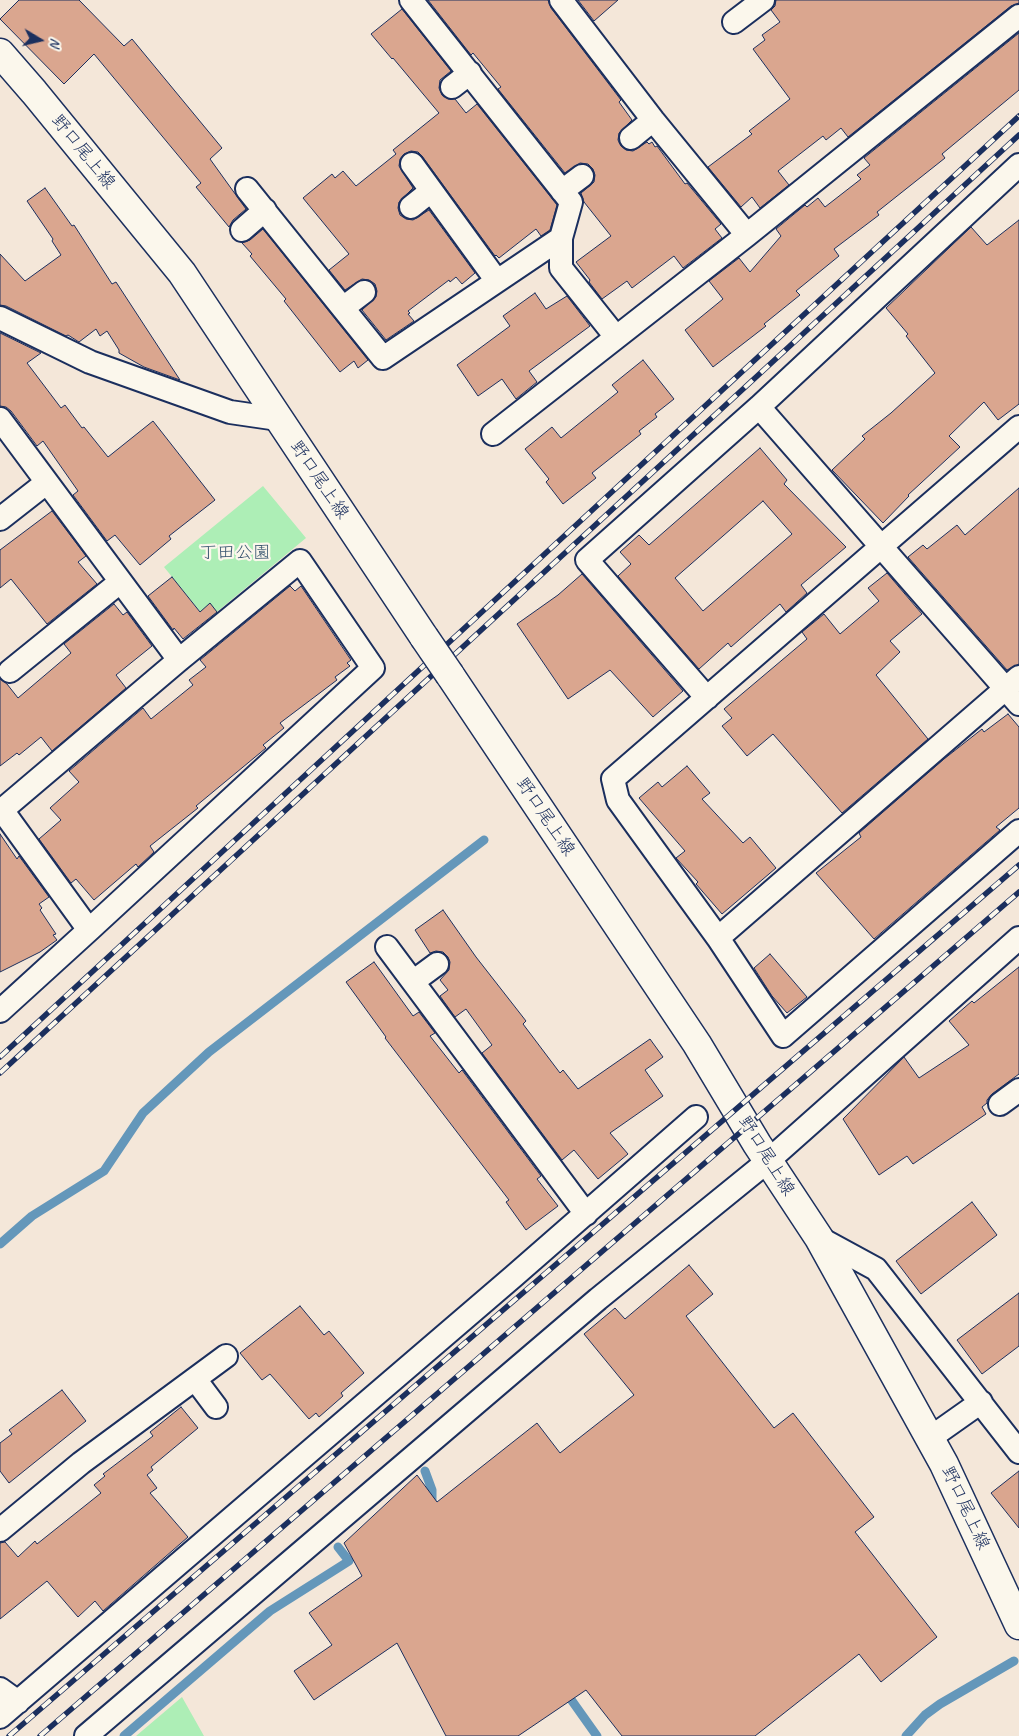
<!DOCTYPE html>
<meta charset="utf-8">
<style>
body{margin:0}
#map{position:relative;width:1019px;height:1736px;overflow:hidden;background:#f4e7d9;font-family:Caveat,sans-serif}
canvas{display:block}
.north{position:absolute;left:15px;top:15px;width:50px;height:50px;-webkit-text-stroke:4px #fbf7ec;paint-order:stroke;rotate:99deg;font-size:14px;font-weight:700;line-height:20px;text-align:center;color:#1b2f5e}
.north::after{content:'';display:block;margin:auto;width:18px;height:22px;background:#1b2f5e;clip-path:polygon(50% 0,100% 100%,50% 72%,0 100%)}
</style>
<div id="map">
<canvas width="1019" height="1736"></canvas>
<div class="north">N</div>
</div>
<script>
const ctx = document.querySelector('canvas').getContext('2d');
ctx.lineJoin = 'round';
function fillPath(path, color) { ctx.fillStyle = color; ctx.fill(path, 'evenodd'); }
const poly = rows => new Path2D(rows.map(r => 'M' + r).join(''));
function trace(path, color, width, dash) { ctx.strokeStyle = color; ctx.lineWidth = width; ctx.lineCap = dash ? 'butt' : 'round'; ctx.setLineDash(dash || []); ctx.stroke(path); }
function drawText(font, color, halo, rows, align = 'center') {
  ctx.font = font + ' Caveat,"Klee One",sans-serif'; ctx.lineWidth = 4.5; ctx.setLineDash([]); ctx.textBaseline = 'middle'; ctx.strokeStyle = halo; ctx.fillStyle = color; for (const [text, x, y, turn = 0] of rows) {
    ctx.save(); ctx.translate(x, y); ctx.rotate((+turn || 0) * Math.PI / 180); ctx.textAlign = isNaN(turn) ? turn : align; if (halo) ctx.strokeText(text, 0, 0); ctx.fillText(text, 0, 0); ctx.restore();
  }
}
const green = poly([
 [263,486,306,538,207,620,164,567],
 [182,1697,204,1736,136,1736]
]);
const stream = poly([
 [0,1244,32,1216,104,1171,143,1113,209,1052,484,840],
 [425,1471,432,1490,432,1504],
 [565,1691,597,1736],
 [124,1736,270,1611,349,1561,338,1547],
 [906,1736,925,1715,940,1704,1014,1661]
]);
const building = poly([
 [19,0,79,0,124,46,132,39,222,148,210,159,246,209,233,220,229,227,196,187,201,183,94,54,64,84,0,19,19,0],
 [428,0,548,0,551,8,621,100,619,102,632,120,619,133,618,140,621,146,626,150,633,151,647,142,649,144,652,142,655,147,657,146,685,184,687,183,721,224,715,229,722,238,683,268,674,256,632,288,627,281,602,299,589,282,590,280,576,262,611,236,584,202,581,193,594,182,595,175,593,169,588,164,580,163,565,173,498,89,501,87,473,53,471,55,428,0],
 [578,0,618,0,594,21,578,0],
 [776,0,1019,0,1019,3,1011,6,848,137,841,128,826,140,823,136,778,171,789,185,760,208,752,197,741,207,708,167,752,134,749,131,790,99,753,49,765,40,762,35,780,22,771,10,775,6,776,0],
 [402,9,451,71,440,80,439,88,442,95,448,99,455,99,466,113,477,104,557,205,550,230,541,236,536,229,499,258,496,255,495,256,422,156,418,152,411,151,404,154,400,159,399,166,413,188,399,202,398,208,400,215,406,219,413,220,429,210,475,273,462,284,456,277,450,282,449,280,408,311,410,313,408,314,414,321,386,340,362,310,376,297,377,291,375,284,369,280,362,279,345,290,329,270,349,254,303,198,332,174,335,178,343,171,356,186,396,154,393,150,439,113,393,58,392,59,371,34,402,9],
 [1019,33,1019,90,942,154,945,158,877,212,879,215,834,249,839,256,796,291,800,295,764,324,766,326,713,367,685,330,723,299,709,281,739,258,750,272,781,236,776,229,805,205,807,207,818,198,825,207,861,179,857,175,870,165,864,158,1019,33],
 [45,188,72,226,74,225,112,284,116,282,180,380,144,367,119,353,119,350,107,331,100,336,96,329,79,342,68,335,66,336,6,306,0,305,0,254,25,281,61,255,52,241,53,239,27,201,45,188],
 [1019,220,1019,404,998,420,984,402,949,436,960,447,908,495,909,496,883,523,832,470,865,439,862,436,891,413,935,373,906,336,908,334,886,308,971,227,987,245,1019,220],
 [263,229,368,360,358,368,354,361,340,372,284,301,286,299,250,256,252,254,242,243,250,240,263,229],
 [535,293,546,309,567,296,590,326,529,371,537,382,516,399,502,379,478,396,457,365,510,326,503,316,535,293],
 [0,333,41,353,27,363,61,408,65,405,82,428,84,427,108,457,153,421,215,500,169,536,171,539,140,565,115,535,107,541,73,495,78,491,43,441,37,446,11,411,6,407,0,406,0,333],
 [643,360,674,399,655,414,657,417,639,431,641,434,592,473,596,478,563,504,546,482,549,479,525,449,552,427,561,438,618,392,612,385,643,360],
 [760,448,787,480,784,484,846,547,801,585,807,593,786,612,780,604,731,647,728,643,699,669,618,576,631,564,620,552,639,535,649,545,760,448],
 [763,501,792,534,703,611,675,578,763,501],
 [1019,488,1019,664,1007,670,908,557,923,545,927,549,957,525,965,535,1019,488],
 [52,511,86,556,78,562,97,584,47,624,11,579,0,588,0,550,52,511],
 [887,573,922,614,890,641,900,652,876,675,928,739,842,813,773,734,747,756,722,726,732,718,724,709,807,639,802,632,824,614,840,634,879,601,868,588,887,573],
 [582,574,683,691,653,717,610,670,568,699,517,624,558,595,582,574],
 [172,577,200,612,210,603,217,612,183,639,174,628,173,630,148,596,172,577],
 [290,586,295,591,301,586,351,660,347,663,350,666,335,677,337,680,280,723,284,728,263,745,266,748,196,806,198,808,150,846,154,852,138,867,136,864,94,900,76,879,71,883,39,839,61,820,50,808,79,782,69,771,143,708,151,719,193,685,189,680,206,667,200,660,290,586],
 [114,604,123,615,127,612,152,646,116,675,126,688,52,751,41,737,19,755,17,753,0,766,0,679,7,684,18,698,71,653,64,644,114,604],
 [1008,714,1019,727,1019,808,996,827,1000,830,874,939,816,873,861,837,859,833,944,759,982,729,984,732,1008,714],
 [687,766,710,793,702,799,743,843,750,837,776,868,722,914,696,884,698,882,676,858,685,851,639,798,658,782,662,787,687,766],
 [0,834,17,859,19,856,49,897,39,904,42,908,40,910,56,934,53,935,57,940,40,952,0,972,0,834],
 [443,910,476,957,526,1021,523,1024,560,1073,563,1070,578,1089,650,1039,663,1057,645,1070,663,1096,610,1133,628,1154,598,1179,574,1150,562,1160,482,1053,492,1045,466,1009,455,1017,440,996,448,990,440,980,449,970,450,962,448,957,443,952,436,951,430,953,415,930,443,910],
 [770,954,807,997,787,1013,772,996,754,968,770,954],
 [374,962,413,1016,419,1012,435,1033,430,1036,459,1073,462,1070,541,1176,537,1179,558,1206,526,1230,506,1202,509,1200,385,1038,386,1037,346,982,374,962],
 [1019,967,1019,1074,992,1094,987,1100,987,1103,982,1107,986,1114,913,1164,907,1156,879,1175,843,1119,904,1057,919,1078,969,1045,949,1021,972,1001,974,1003,1019,967],
 [972,1202,997,1235,921,1294,896,1261,972,1202],
 [689,1265,713,1294,686,1316,774,1428,793,1413,874,1517,855,1532,937,1637,881,1682,859,1654,755,1736,622,1736,586,1690,518,1736,446,1736,397,1643,314,1700,294,1671,332,1645,309,1613,362,1576,344,1543,417,1475,437,1502,537,1423,560,1453,634,1395,584,1334,615,1308,625,1319,689,1265],
 [1019,1293,1019,1346,982,1374,957,1340,1019,1293],
 [300,1306,324,1335,329,1331,364,1373,341,1393,343,1396,319,1417,316,1413,309,1419,270,1374,262,1380,240,1353,300,1306],
 [62,1390,86,1421,9,1483,0,1471,0,1443,12,1434,9,1430,62,1390],
 [181,1407,198,1428,151,1467,153,1470,147,1475,157,1488,150,1493,188,1537,103,1611,95,1601,78,1617,47,1581,0,1619,0,1543,5,1542,18,1557,35,1541,37,1544,101,1493,94,1485,105,1476,103,1474,153,1436,150,1432,181,1407],
 [1019,1471,1019,1528,991,1493,1019,1471]
]);
const street = poly([
 [411,0,571,202,561,238,561,268,616,337],
 [561,0,653,120,747,235],
 [734,22,763,0],
 [452,87,470,73],
 [631,138,653,120],
 [412,164,497,281],
 [247,189,383,358,561,238],
 [562,191,582,176],
 [411,207,431,191],
 [242,230,265,210],
 [343,308,364,292],
 [0,318,90,362,230,412,278,419],
 [759,407,1019,704],
 [0,419,179,660],
 [1019,427,613,779,618,800,718,938,783,1036,1019,831],
 [493,434,747,235,1019,16],
 [0,519,46,483],
 [10,671,120,582],
 [707,698,587,560,759,407,1019,165],
 [718,938,1019,677],
 [387,947,586,1214],
 [414,981,437,964],
 [0,1011,89,930,373,668,300,561,179,660,2,810,89,930],
 [1000,1104,1019,1090],
 [819,1238,876,1269,1019,1452],
 [195,1379,216,1407],
 [930,1438,981,1402],
 [0,1530,81,1463,226,1356],
 [0,1689,18,1702],
 [0,1717,514,1276,696,1117],
 [86,1736,598,1299,768,1161,1019,938]
]);
const secondary = poly([
 [0,53,34,92,182,273,424,637],
 [450,675,697,1044,757,1144,819,1238,944,1464,1019,1625]
]);
const rail = poly([
 [0,1057,1019,116],
 [0,1073,1019,135],
 [9,1736,1019,865],
 [40,1736,1019,892]
]);
const secondaryBridge = poly([
 [424,637,450,675]
]);
const streetNames = [
 ["野口尾上線",83,152,51],
 ["野口尾上線",319,480,56],
 ["野口尾上線",545,817,56],
 ["野口尾上線",766,1156,58],
 ["野口尾上線",965,1508,65]
];
const parkNames = [
 ["丁田公園",235,553]
];
fillPath(green, '#adeeb6');
trace(stream, '#6497ba', 9);
fillPath(building, '#daa68f');
trace(building, '#1b2f5e', 1);
trace(street, '#1b2f5e', 26);
trace(secondary, '#1b2f5e', 31);
trace(street, '#fbf7ec', 22);
trace(secondary, '#fbf7ec', 28);
trace(rail, '#1b2f5e', 5.5);
trace(rail, '#fbf7ec', 4, [11]);
trace(secondaryBridge, '#1b2f5e', 31, []);
trace(secondaryBridge, '#fbf7ec', 28);
drawText('18px', '#1b2f5e', '#fbf7ec', streetNames);
drawText('18px', '#385570', '#fbf7ec', parkNames);
</script>
